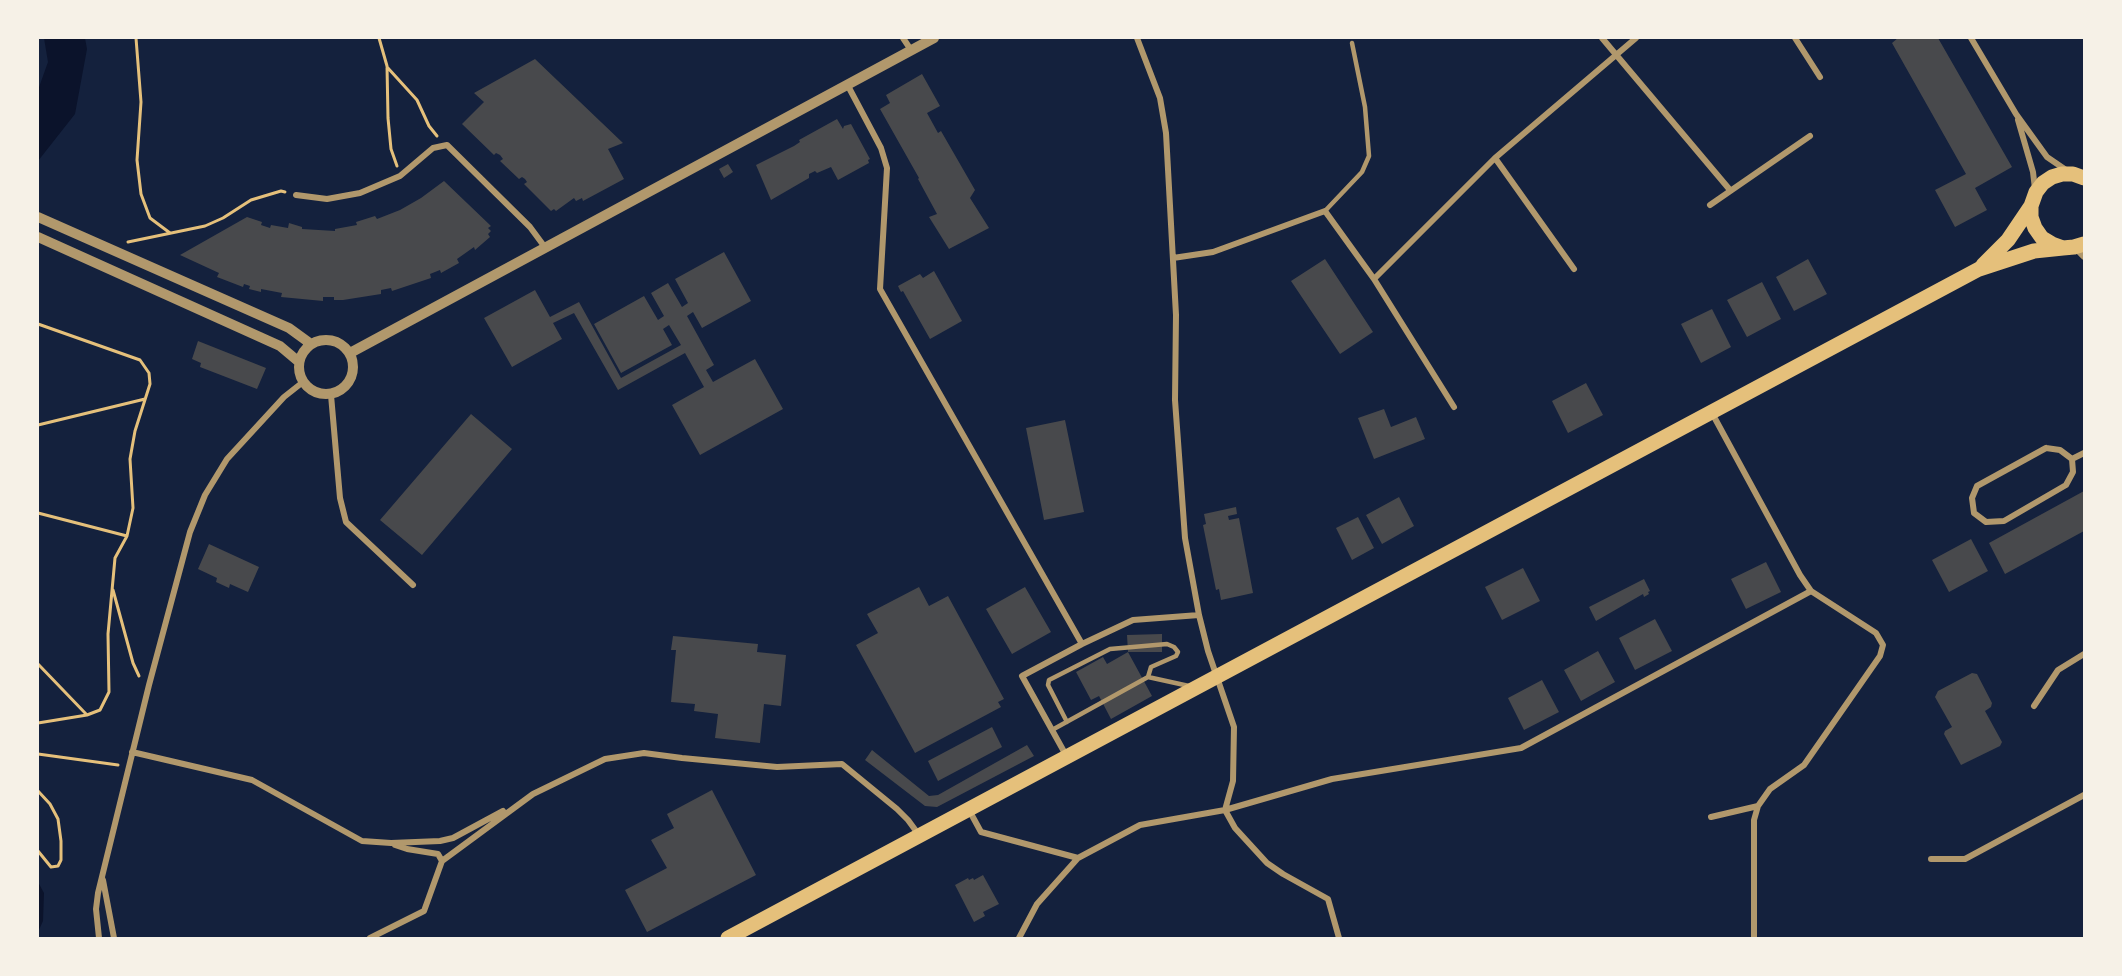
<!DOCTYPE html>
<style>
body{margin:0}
#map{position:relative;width:2122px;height:976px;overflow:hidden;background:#14213d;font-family:Literata,serif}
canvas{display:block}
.frame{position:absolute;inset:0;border:39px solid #f6f1e7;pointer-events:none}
</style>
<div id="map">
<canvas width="2122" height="976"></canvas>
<div class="frame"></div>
</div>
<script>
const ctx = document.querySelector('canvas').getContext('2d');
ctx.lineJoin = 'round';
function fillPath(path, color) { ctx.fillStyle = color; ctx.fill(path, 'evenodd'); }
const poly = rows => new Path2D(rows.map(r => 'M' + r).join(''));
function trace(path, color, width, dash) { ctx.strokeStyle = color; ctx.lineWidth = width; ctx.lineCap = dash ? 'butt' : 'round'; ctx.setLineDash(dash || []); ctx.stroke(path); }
const water = poly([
 [44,38,85,38,87,49,75,114,38,161,38,90,48,62],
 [38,882,44,893,43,921,38,932]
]);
const building = poly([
 [1898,38,1938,38,2012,167,1975,188,1987,210,1955,227,1935,190,1966,174,1892,43],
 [535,59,623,143,608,149,624,179,583,201,582,198,576,201,574,198,556,211,554,209,551,211,524,184,527,182,525,179,522,177,519,179,500,161,503,159,500,155,496,153,494,155,462,124,484,102,474,93],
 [922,74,940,106,927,113,938,133,941,131,975,190,970,198,989,228,949,249,929,217,937,214,918,179,919,178,880,109,890,103,886,95],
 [837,119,843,129,844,126,851,124,870,159,868,160,869,163,838,180,831,167,817,173,815,171,809,174,809,178,771,200,756,165,794,146,800,142,799,140],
 [728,164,733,172,724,178,719,169],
 [444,181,491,226,488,228,491,231,488,234,490,237,475,250,474,247,457,259,459,263,441,273,440,270,430,274,431,278,392,291,391,288,381,290,381,294,343,300,334,300,334,297,323,297,323,301,281,297,282,293,261,289,261,292,249,289,250,286,244,284,243,287,217,277,219,273,180,255,247,217,262,222,261,225,270,228,271,225,288,228,289,223,302,227,302,229,335,231,335,229,357,225,356,222,375,216,377,219,400,210,421,198],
 [724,252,751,301,702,328,693,312,687,316,714,365,706,370,713,382,755,359,783,409,700,455,672,405,704,387,685,353,618,390,574,313,553,323,562,339,512,367,484,318,535,290,550,317,579,302,621,378,681,345,669,325,663,329,672,345,621,373,594,324,644,296,658,320,664,316,651,293,668,283,682,307,688,303,675,279],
 [1325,259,1373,332,1340,354,1291,281],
 [1808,259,1827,294,1794,311,1776,277],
 [934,271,962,321,930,339,903,291,901,292,898,286,920,274,923,278],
 [1762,282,1781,319,1747,337,1727,300],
 [1712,309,1731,347,1701,363,1681,324],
 [198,341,266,368,257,389,200,367,201,363,192,359],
 [1586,383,1603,415,1568,433,1552,401],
 [1384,409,1391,427,1416,417,1425,439,1374,459,1358,418],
 [471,414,512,449,422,555,380,520],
 [1065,420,1084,512,1044,520,1026,428],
 [2084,491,2084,531,2005,574,1989,543],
 [1399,497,1414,526,1382,544,1366,515],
 [1236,507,1237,514,1228,516,1229,520,1239,518,1253,593,1221,600,1219,589,1216,590,1203,525,1206,524,1204,514],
 [1358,517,1374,548,1352,560,1336,528],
 [1971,539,1988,571,1949,592,1932,560],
 [209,544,259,567,248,592,230,584,229,588,216,582,217,578,198,569],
 [1766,562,1781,592,1746,609,1731,579],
 [1523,568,1540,601,1502,620,1485,587],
 [1644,579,1650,591,1648,592,1649,594,1644,597,1643,594,1596,621,1589,607],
 [919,587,929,606,948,596,1004,699,998,702,1001,707,915,753,856,645,878,633,867,614],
 [1025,587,1051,632,1012,654,986,609],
 [1655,619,1672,651,1635,670,1619,638],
 [1162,634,1162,652,1128,652,1127,635],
 [673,636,758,644,757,652,786,655,781,706,764,704,760,743,715,738,718,714,694,711,695,704,671,702,676,650,671,650],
 [1598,651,1615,682,1581,701,1564,670],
 [1128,652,1152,696,1111,719,1099,696,1091,700,1076,672,1103,657,1107,664],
 [1972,673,1977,674,1992,703,1991,707,1985,711,2002,742,2000,746,1961,765,1944,734,1945,731,1952,727,1935,697,1938,691],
 [1542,680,1559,712,1524,730,1508,698],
 [992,727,1002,747,938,781,928,761],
 [1027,745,1034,756,937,807,925,806,865,760,872,750,929,796,938,795],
 [712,790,756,875,647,932,625,890,667,868,651,840,674,828,667,814],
 [983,875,999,904,983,912,985,916,974,922,955,885,968,878,969,880,973,878,974,880]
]);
const path = poly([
 [136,38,141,102,137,160,141,194,150,218,170,233],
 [379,38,387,66,388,118,391,149,397,166],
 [387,67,417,100,429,126,437,136],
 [128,242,205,226,223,218,251,200,281,191,285,192],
 [38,324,140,360,149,373,150,384,135,431,130,459,133,508,127,536,115,558,108,634,109,692,100,710,87,715,38,723],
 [38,425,145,399],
 [38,513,127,536],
 [113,590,133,663,139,676],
 [38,664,87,715],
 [38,754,118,765],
 [38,791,50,804,58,819,61,841,61,860,58,866,51,867,38,851]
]);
const service = poly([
 [1325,211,1362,172,1369,156,1365,107,1352,43],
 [1067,722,1048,685,1049,680,1053,678,1110,649,1167,644,1174,647,1178,652,1176,656,1151,667,1148,677],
 [1052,730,1148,677,1189,686]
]);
const minor = poly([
 [903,38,911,50],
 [1137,38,1160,98,1166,133,1176,315,1175,400,1185,538,1199,615,1208,651,1234,727,1233,781,1225,810],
 [1602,38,1730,190],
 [1795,38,1820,77],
 [1971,38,2016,114,2047,157,2066,170],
 [847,84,881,148,887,168,880,289,1082,644],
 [2018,120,2033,172,2035,189],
 [1495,158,1574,269],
 [296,195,327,199,360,193,400,176,433,148,447,145,530,227,544,246],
 [1710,205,1810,136],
 [2075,248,2084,257],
 [1173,258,1213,252,1325,211,1374,279,1454,407],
 [1374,279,1495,158,1636,38],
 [331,395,340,498,346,522,413,585],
 [1712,413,1800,575,1811,591,1876,633,1883,645,1880,656,1804,765,1770,789,1758,806,1754,820,1754,938],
 [2046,448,2060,450,2072,459,2073,472,2066,485,2004,521,1986,522,1974,513,1972,498,1977,486,2046,448],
 [2072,459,2084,453],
 [2034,706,2058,670,2084,654],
 [132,752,252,780,362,841,391,843,440,841,453,838,503,811],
 [1067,757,1022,676,1082,644,1133,620,1199,615],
 [969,810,981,832,1078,858],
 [1225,810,1235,828,1267,863,1283,874,1328,899,1339,938],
 [1711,817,1758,806],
 [395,845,407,849,438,854,442,861],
 [1931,859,1965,859,2084,795],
 [103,880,114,938],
 [99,938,96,909,98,893,149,685,190,532,205,495,227,459,284,397,303,382],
 [370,938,424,911,442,861,533,794,605,759,644,753,682,758,777,767,842,764,897,809,908,820,919,835],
 [1019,938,1037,904,1078,858,1140,825,1225,810,1332,779,1521,748,1811,591]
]);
const tertiary = poly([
 [38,217,289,328,311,344],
 [38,237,280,346,299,362],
 '299 367a27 27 0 1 1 54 0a27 27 0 1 1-54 0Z',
 [350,353,934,38]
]);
const primary = poly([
 [2084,178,2073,174,2062,174,2052,177,2043,183,2036,192,2031,206,2031,217,2035,228,2042,238,2052,244,2063,248,2074,247,2084,244],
 [1983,265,2008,240,2031,206],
 [728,938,1979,269,2034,251,2063,248]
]);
fillPath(water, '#0b132b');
fillPath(building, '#48494c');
trace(path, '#e5c07b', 3);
trace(service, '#b1986c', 4.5);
trace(minor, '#b1986c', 6);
trace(tertiary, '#b1986c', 10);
trace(primary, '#e5c07b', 15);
</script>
